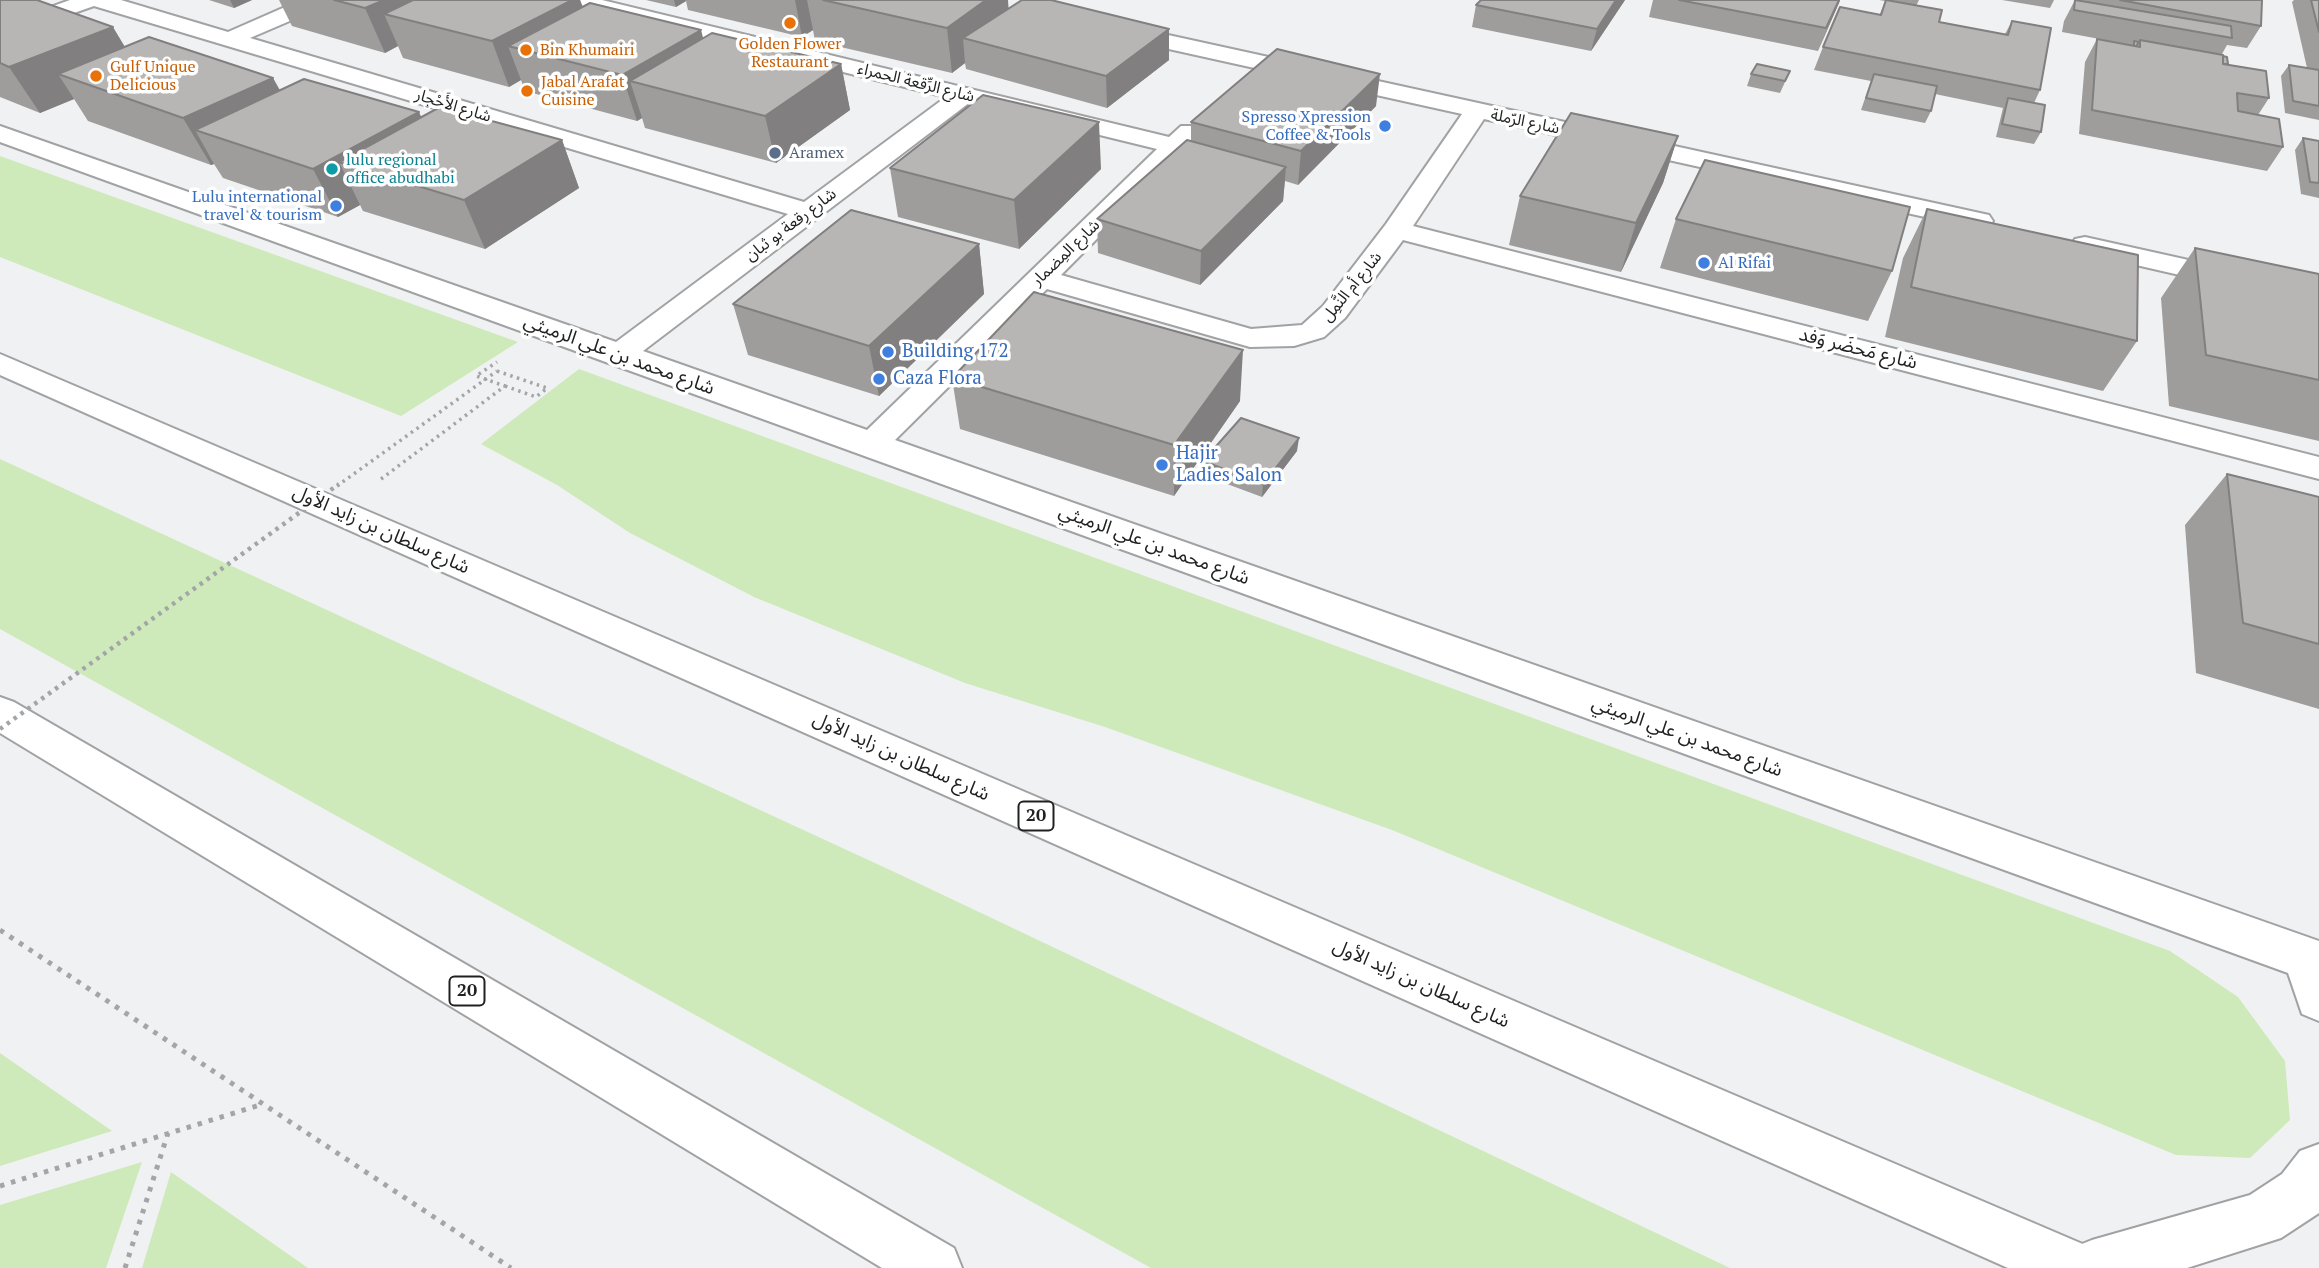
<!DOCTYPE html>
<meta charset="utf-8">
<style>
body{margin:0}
canvas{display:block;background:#f0f1f3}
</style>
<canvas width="2319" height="1268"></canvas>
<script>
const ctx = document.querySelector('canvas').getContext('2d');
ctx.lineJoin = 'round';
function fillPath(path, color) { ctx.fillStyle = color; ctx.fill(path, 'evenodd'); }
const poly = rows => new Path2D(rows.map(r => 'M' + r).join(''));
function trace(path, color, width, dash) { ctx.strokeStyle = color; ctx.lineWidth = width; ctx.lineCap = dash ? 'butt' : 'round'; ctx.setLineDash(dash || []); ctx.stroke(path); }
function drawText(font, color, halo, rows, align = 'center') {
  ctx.font = font + ' "PT Serif","Noto Sans Arabic",serif'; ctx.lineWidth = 7; ctx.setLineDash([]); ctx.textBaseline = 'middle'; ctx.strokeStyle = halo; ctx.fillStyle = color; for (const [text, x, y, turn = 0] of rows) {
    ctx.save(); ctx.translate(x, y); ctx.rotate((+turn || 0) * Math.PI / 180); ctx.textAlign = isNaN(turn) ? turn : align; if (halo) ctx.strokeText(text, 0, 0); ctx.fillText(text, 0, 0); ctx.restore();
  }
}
const green = poly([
 [0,156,518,342,401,416,0,257],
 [579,369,2170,951,2238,997,2285,1061,2290,1120,2250,1158,2176,1155,1392,830,1105,727,965,683,754,597,630,533,557,485,481,444],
 [0,459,903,876,1730,1268,1151,1268,0,629],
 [0,1053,112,1131,0,1166],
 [142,1162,106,1268,0,1268,0,1205],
 [171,1172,308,1268,142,1268]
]);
const pathFar1 = poly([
 [497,371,547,388],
 [505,386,536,397,546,389],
 [381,479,505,386,476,376,497,362]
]);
const path = poly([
 [0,930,511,1268],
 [0,1186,263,1104],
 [125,1268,168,1133]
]);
const street = poly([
 [70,0,121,0,228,32,301,0,330,0,327,5,250,38,804,202,946,97,567,5,564,0,602,0,1169,137,1181,126,1199,126,1202,131,1199,136,1061,275,1251,329,1302,325,1323,306,1386,224,1462,114,1110,36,1107,31,1110,26,1118,24,1989,215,1993,221,1989,227,1979,229,1484,119,1413,226,2319,457,2319,479,1403,240,1345,318,1324,337,1294,346,1250,347,1047,289,895,440,2319,941,2319,1021,2302,1014,2288,973,0,142,0,126,616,342,788,214,94,6,0,39,0,25,70,0],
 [969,103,1157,149,867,430,643,351,969,103],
 [2085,237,2319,289,2319,307,2075,251,2071,245,2075,239,2085,237],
 [2319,1144,2319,1213,2281,1238,2187,1268,2064,1268,2072,1248,2092,1240,2250,1195,2282,1174,2300,1151,2319,1144]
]);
const primary = poly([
 [0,354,2092,1248,2100,1268,2008,1268,0,375,0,354],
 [0,697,14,702,954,1248,962,1268,882,1268,0,733,0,697]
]);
const pathBridgeFar1 = poly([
 [337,486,497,371]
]);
const pathBridge = poly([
 [0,729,339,484]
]);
const wall = poly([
 [0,0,125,47,273,78,280,90,421,117,562,140,579,188,485,249,363,211,360,205,338,217,223,178,214,164,211,165,88,121,74,99,40,113,0,97],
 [209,0,252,0,234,8],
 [279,0,580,0,583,7,703,38,841,64,850,110,776,163,645,128,642,118,637,121,525,91,521,80,509,87,403,58,398,46,385,53,292,26],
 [646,0,1008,0,1008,9,1169,29,1169,60,1107,108,966,69,965,63,952,73,815,41,813,30,802,37,688,10,686,1,676,7],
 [1625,0,1591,51,1472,27,1476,5],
 [1653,0,1840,0,1818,51,1649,17],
 [1879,0,1919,0,1916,6,1939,22,2005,34,2012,21,2040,90,2034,103,2041,132,2034,144,1996,137,2003,108,1935,94,1931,111,1925,123,1861,110,1871,81,1814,70,1823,47,1880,14,1885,1],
 [2002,0,2054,0,2050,8],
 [2075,0,2262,0,2261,26,2247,48,2227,45,2222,54,2228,64,2269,98,2258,115,2283,147,2267,171,2079,134,2085,62,2097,39,2132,45,2062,32,2064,21],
 [2294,0,2319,0,2319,120,2285,113,2281,76,2289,65,2307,68,2292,2],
 [1790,71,1780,93,1747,86,1751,74],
 [1376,106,1298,185,1285,181,1283,201,1200,285,1098,253,1097,219,1191,141,1191,122],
 [1678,136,1663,183,1621,272,1509,245,1520,196],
 [2303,138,2319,141,2319,198,2301,194,2295,150],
 [890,168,1101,169,1019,249,898,217],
 [1927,209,2137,341,2103,391,1885,337,1903,258],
 [1676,219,1892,271,1868,321,1660,268],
 [979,244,984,294,879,396,748,355,733,304],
 [2195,248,2319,274,2319,441,2169,406,2161,298],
 [952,378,1240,401,1174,496,960,429],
 [1297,451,1262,497,1203,475,1203,461],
 [2227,474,2319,497,2319,709,2196,673,2185,525]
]);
const shadedWall = poly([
 [230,0,252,0,234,8],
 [384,0,461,0,384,14,398,46,385,53,365,8],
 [572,0,580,0,594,40,508,46,521,80,509,87,492,41],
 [674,0,685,0,686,1,676,7],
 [795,0,807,0,813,30,802,37],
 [986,0,1008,0,1010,30,963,38,965,63,952,73,947,28],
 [1616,0,1625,0,1591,51,1597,29],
 [1839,0,1840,0,1839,3,1818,51],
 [113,27,140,72,58,74,74,99,40,113,9,67],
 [1169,29,1169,60,1107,108,1106,76],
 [701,30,713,75,630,81,642,118,637,121,622,75],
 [841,64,850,110,776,163,765,116],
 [1380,74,1376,106,1298,185,1301,151],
 [273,78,297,124,195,130,214,164,211,165,183,118],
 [419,112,440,159,339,162,360,205,338,217,313,169],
 [1099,122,1101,169,1019,249,1014,200],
 [1678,136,1663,183,1621,272,1636,223],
 [562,140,579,188,485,249,464,200],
 [1286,167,1283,201,1200,285,1201,251],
 [979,244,984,294,879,396,869,346],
 [1243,350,1240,401,1174,496,1174,445],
 [1299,438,1297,451,1262,497,1263,484]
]);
const building = poly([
 [0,0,37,0,113,27,9,67,0,63,0,0],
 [334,0,384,0,365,8,334,0],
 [413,0,572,0,492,41,384,14,413,0],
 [823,0,986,0,947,28,823,0],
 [1022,0,1051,0,1169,29,1106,76,963,38,1022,0],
 [1481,0,1616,0,1597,29,1476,5,1481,0],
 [1679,0,1839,0,1826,28,1679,0],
 [1886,0,1942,10,1939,22,2008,35,2012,21,2051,28,2040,90,1823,47,1840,7,1881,15,1886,0],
 [2075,0,2231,26,2232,38,2074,10,2075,0],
 [2120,0,2262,0,2261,26,2120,0],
 [2311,0,2319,0,2319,32,2311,0],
 [590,3,701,30,622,75,508,46,590,3],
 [712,33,841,64,765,116,630,81,712,33],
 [149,37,273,78,183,118,58,74,149,37],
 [2097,39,2140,47,2140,40,2223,55,2223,64,2266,71,2269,98,2237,93,2238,111,2279,119,2283,147,2092,110,2097,39],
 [2134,41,2139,42,2136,46,2134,46,2134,41],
 [1277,49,1380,74,1301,151,1191,122,1277,49],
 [2223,56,2227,57,2228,64,2223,64,2223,56],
 [1757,64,1790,71,1785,81,1751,74,1757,64],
 [2289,65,2319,70,2319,106,2293,101,2289,65],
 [1874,74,1937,86,1931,111,1866,98,1874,74],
 [304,79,419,112,313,169,195,130,304,79],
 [983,95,1099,122,1014,200,890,168,983,95],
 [2008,98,2045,105,2041,132,2002,124,2008,98],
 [440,107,562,140,464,200,339,162,440,107],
 [1571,113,1678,136,1636,223,1520,196,1571,113],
 [2303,138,2319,141,2319,183,2310,182,2303,138],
 [1187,140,1286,167,1201,251,1097,219,1187,140],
 [1705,160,1910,207,1892,271,1676,219,1705,160],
 [1927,209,2138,255,2137,341,1911,287,1927,209],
 [851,210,979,244,869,346,733,304,851,210],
 [2195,248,2319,274,2319,380,2206,355,2195,248],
 [1034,292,1243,350,1174,445,952,378,1034,292],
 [1241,418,1299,438,1263,484,1203,461,1241,418],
 [2227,474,2319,497,2319,644,2243,623,2227,474]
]);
const markers = [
 [790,23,7,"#e8710a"],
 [526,50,7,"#e8710a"],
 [96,76,7,"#e8710a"],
 [527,91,7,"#e8710a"],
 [1385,126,7,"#3f7fe0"],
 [775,153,7,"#5c6f8a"],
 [332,169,7,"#0f9aa8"],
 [336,206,7,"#3f7fe0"],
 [1704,263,7,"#3f7fe0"],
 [888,352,7,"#3f7fe0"],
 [879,379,7,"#3f7fe0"],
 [1162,465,7,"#3f7fe0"]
];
const farFoodnames = [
 ["Golden Flower",790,44,"center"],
 ["Restaurant",790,62,"center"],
 ["Bin Khumairi",540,50],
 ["Gulf Unique",110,67],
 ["Delicious",110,85],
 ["Jabal Arafat",541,82],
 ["Cuisine",541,100]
];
const farStreetnames = [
 ["شارع الرِّقعة الحمراء",916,83,14],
 ["شارع الأَحْجار",453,106,17],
 ["شارع الرّملة",1525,122,12],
 ["شارع رِقعة بو ثبان",791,225,-37],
 ["شارع المِضمار",1066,253,-44],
 ["شارع أم النَّمِل",1352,287,-51]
];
const farShopnames = [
 ["Spresso Xpression",1371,117],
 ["Coffee & Tools",1371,135],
 ["Lulu international",322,197],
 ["travel & tourism",322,215],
 ["Al Rifai",1718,263,"left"]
];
const farServicenames = [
 ["Aramex",789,153]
];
const farCulturenames = [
 ["lulu regional",346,160],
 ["office abudhabi",346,178]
];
const shields = [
 [1036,816,35],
 [467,991,35]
];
const shieldNames = [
 ["20",1036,816],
 ["20",467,991]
];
const streetNames = [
 ["شارع مَحضَر وَفد",1858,349,14],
 ["شارع محمد بن علي الرميثي",619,355,20],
 ["شارع سلطان بن زايد الأول",381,530,24],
 ["شارع محمد بن علي الرميثي",1154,545,20],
 ["شارع محمد بن علي الرميثي",1687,737,20],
 ["شارع سلطان بن زايد الأول",901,757,24],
 ["شارع سلطان بن زايد الأول",1421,984,24]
];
const shopNames = [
 ["Building 172",902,352],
 ["Caza Flora",893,379],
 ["Hajir",1176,454],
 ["Ladies Salon",1176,476]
];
fillPath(green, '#ceeaba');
trace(street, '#a1a2a4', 4);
trace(primary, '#a1a2a4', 4);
trace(pathFar1, '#a4a5a7', 3.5, [2.5, 4.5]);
trace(path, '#a4a5a7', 5, [4.5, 7]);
fillPath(street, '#fff');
fillPath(primary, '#fff');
trace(pathBridgeFar1, '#a4a5a7', 3.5, [2.5, 4.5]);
trace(pathBridge, '#a4a5a7', 4.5, [3.5, 5]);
fillPath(wall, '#9e9d9c');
fillPath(shadedWall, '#817f7f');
fillPath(building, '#b8b6b5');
trace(building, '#817f7f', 2);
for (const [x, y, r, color] of markers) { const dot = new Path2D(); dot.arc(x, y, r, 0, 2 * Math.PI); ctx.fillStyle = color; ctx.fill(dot); trace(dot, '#fff', 2.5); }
drawText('16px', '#c56008', '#fff', farFoodnames, 'left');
drawText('16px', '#202121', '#fff', farStreetnames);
drawText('16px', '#366cbe', '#fff', farShopnames, 'right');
drawText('16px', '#4e5e75', '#fff', farServicenames, 'left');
drawText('16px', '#0d838f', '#fff', farCulturenames, 'left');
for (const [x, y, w] of shields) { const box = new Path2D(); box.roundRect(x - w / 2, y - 14.5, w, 29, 5); ctx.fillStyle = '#fff'; ctx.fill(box); trace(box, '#202121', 2); }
drawText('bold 18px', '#202121', null, shieldNames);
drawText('19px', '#202121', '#fff', streetNames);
drawText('19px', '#366cbe', '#fff', shopNames, 'left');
</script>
